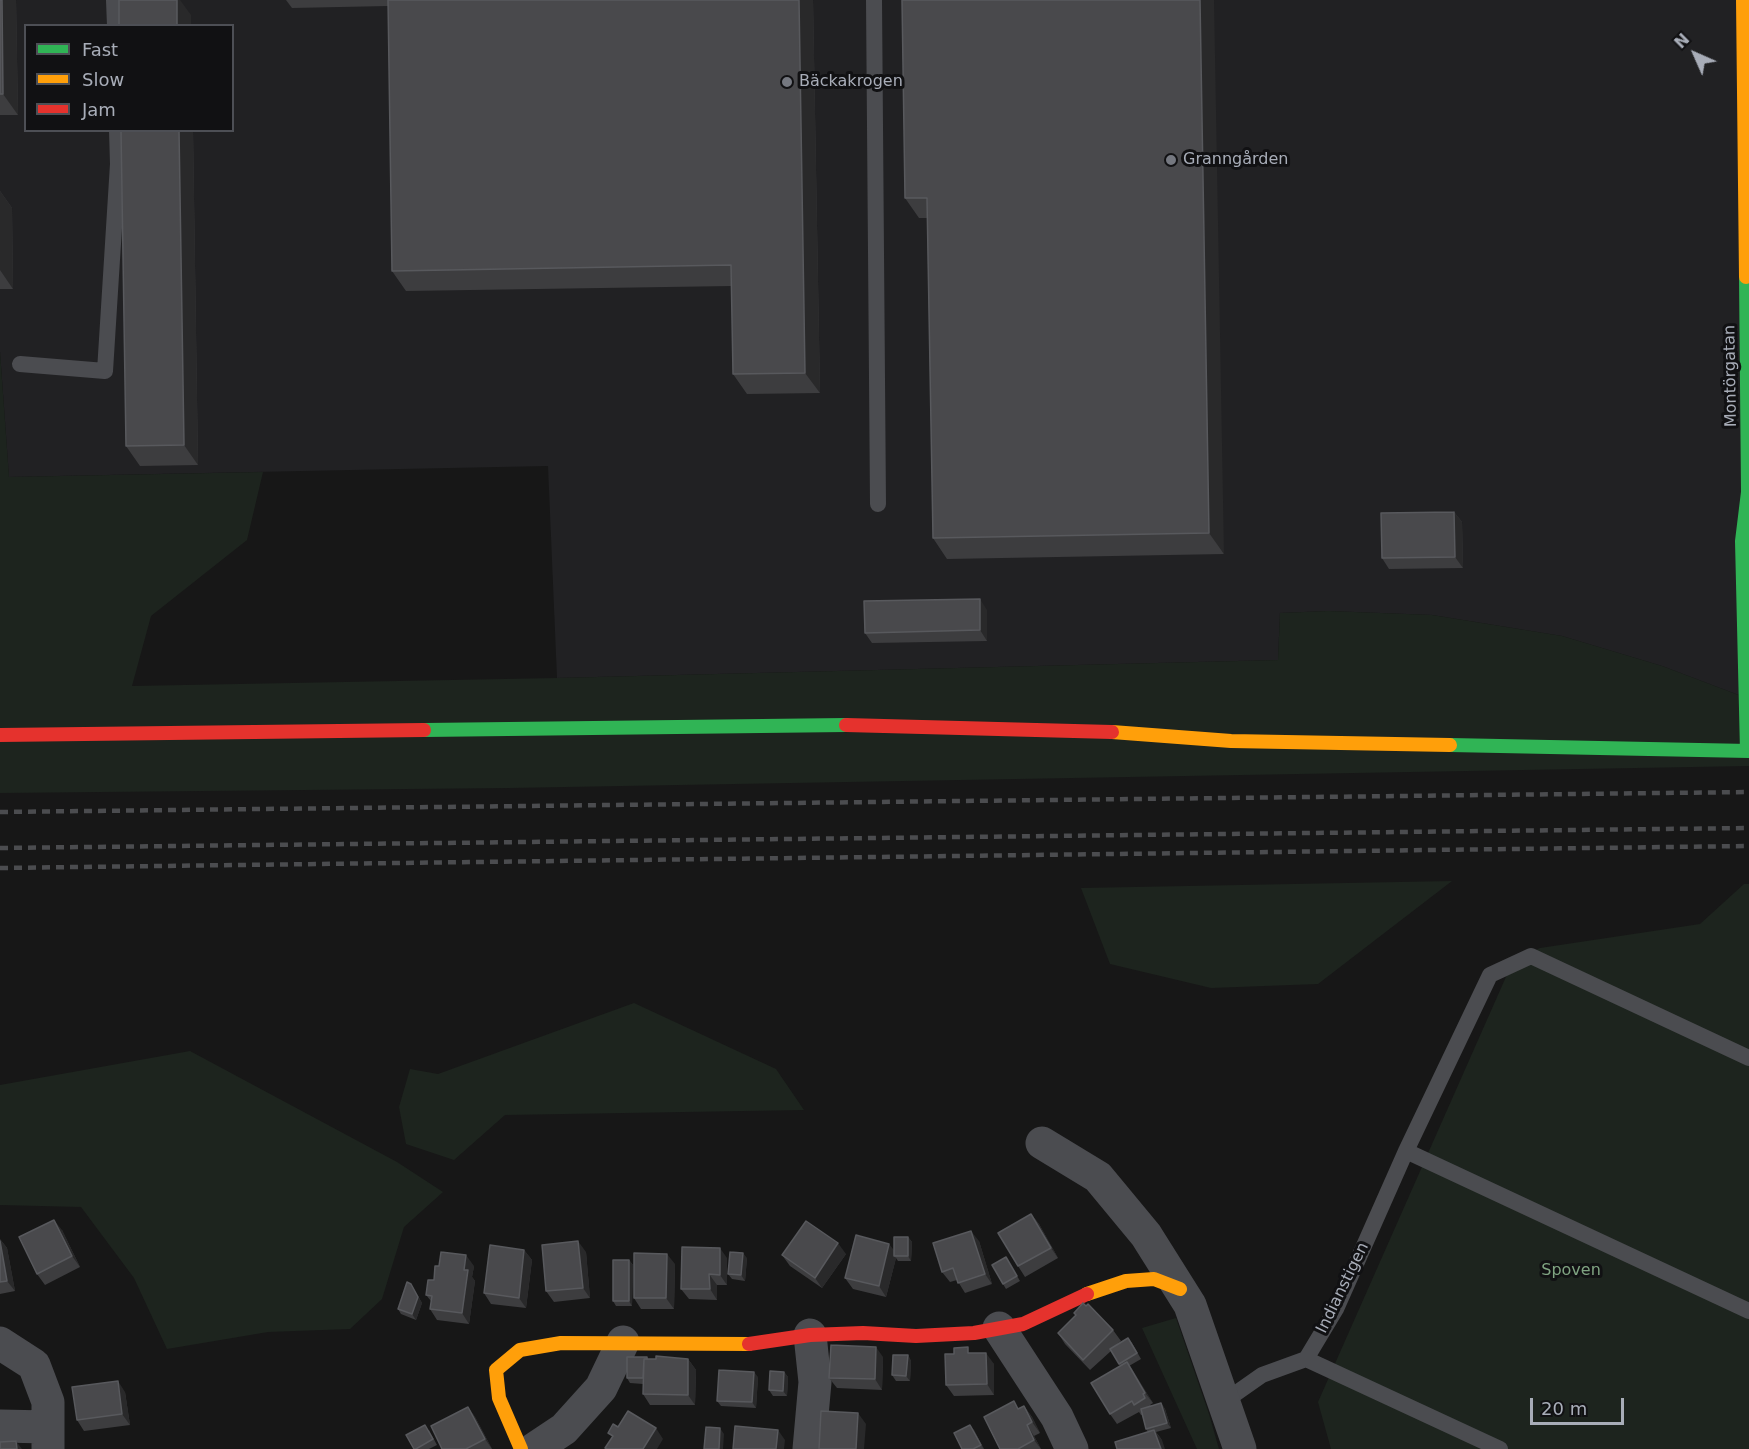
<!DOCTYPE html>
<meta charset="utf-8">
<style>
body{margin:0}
#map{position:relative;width:1749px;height:1449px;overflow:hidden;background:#171717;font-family:"DejaVu Sans",sans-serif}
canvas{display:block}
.legend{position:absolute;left:24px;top:24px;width:210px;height:108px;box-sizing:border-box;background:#111113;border:2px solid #4d4f55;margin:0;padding:8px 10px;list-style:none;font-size:18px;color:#a8adb8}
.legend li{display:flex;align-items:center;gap:12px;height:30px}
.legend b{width:30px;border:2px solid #4d4f55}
.north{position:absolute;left:1665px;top:24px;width:60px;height:60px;-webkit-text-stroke:4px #111113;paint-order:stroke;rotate:315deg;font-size:16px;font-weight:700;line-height:24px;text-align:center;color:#a8adb8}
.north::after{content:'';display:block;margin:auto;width:21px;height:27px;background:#a8adb8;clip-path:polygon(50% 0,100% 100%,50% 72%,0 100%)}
.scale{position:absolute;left:1530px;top:1398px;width:94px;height:27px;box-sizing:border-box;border:3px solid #a8adb8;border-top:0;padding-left:8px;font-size:18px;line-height:21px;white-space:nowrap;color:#a8adb8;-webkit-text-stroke:4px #111113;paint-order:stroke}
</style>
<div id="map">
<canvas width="1749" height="1449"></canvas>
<ul class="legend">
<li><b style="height:8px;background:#30b455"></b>Fast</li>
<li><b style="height:8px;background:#ff9f0a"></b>Slow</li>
<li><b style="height:8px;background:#e5322d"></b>Jam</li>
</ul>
<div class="north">N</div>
<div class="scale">20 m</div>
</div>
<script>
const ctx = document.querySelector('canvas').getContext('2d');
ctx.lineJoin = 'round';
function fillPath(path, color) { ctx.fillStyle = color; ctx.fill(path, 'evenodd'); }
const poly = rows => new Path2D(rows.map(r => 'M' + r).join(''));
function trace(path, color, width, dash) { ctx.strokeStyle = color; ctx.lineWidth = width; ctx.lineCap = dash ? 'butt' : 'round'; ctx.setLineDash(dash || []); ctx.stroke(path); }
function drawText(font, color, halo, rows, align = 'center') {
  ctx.font = font + ' "DejaVu Sans",sans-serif'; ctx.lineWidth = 6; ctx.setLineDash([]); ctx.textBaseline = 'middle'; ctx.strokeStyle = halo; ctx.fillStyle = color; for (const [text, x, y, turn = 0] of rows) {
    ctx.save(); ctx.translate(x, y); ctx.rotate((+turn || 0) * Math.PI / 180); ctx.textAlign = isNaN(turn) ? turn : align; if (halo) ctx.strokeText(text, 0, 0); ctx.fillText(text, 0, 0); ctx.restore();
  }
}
const built = poly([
 [0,0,1749,0,1749,699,1662,666,1562,636,1432,615,1328,611,1280,613,1278,660,557,678,548,466,9,477,0,352],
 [26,26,232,26,232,130,26,130]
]);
const green = poly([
 [0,352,9,477,263,472,247,540,151,616,132,686,557,678,1278,660,1280,613,1328,611,1432,615,1562,636,1662,666,1749,699,1749,766,510,788,0,793],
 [1452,881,1318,984,1211,988,1110,964,1081,888],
 [1744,884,1749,884,1749,1449,1331,1449,1318,1402,1513,961,1540,948,1700,924],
 [634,1003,776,1069,804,1110,505,1115,454,1160,406,1144,399,1107,410,1069,438,1074],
 [190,1051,397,1162,443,1192,404,1227,382,1299,350,1329,268,1332,167,1349,134,1278,81,1207,0,1205,0,1085],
 [1176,1318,1209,1414,1219,1449,1197,1449,1142,1328]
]);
const lane = poly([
 [114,0,115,26],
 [874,0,878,504],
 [20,364,105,371,118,164,117,130],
 [1406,1151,1749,1311],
 [1306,1359,1500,1449],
 [1225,1401,1262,1375,1306,1359,1336,1309,1406,1151,1490,975,1531,956,1749,1058]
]);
const street = poly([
 [1042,1143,1098,1177,1146,1235,1190,1305,1240,1449],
 [999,1328,1057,1417,1072,1449],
 [0,1343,34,1365,48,1402,48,1449],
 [0,1426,48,1427],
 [534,1449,564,1429,601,1388,623,1342],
 [809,1449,815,1382,810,1335]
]);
const fast = poly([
 [1746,277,1748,492,1742,541,1747,751],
 [424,730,846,725],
 [1450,745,1749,751]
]);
const slow = poly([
 [1743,0,1746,277],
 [1112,732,1231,741,1450,745],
 [1087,1294,1126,1281,1154,1279,1180,1289],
 [521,1449,499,1398,496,1370,520,1350,561,1343,749,1344]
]);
const jam = poly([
 [846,725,1112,732],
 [0,735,424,730],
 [749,1344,810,1335,863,1333,916,1336,974,1333,1023,1324,1087,1294]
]);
const rail = poly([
 [0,812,1749,792],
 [0,848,1749,828],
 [0,868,1749,846]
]);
const wall = poly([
 [0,0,16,0,18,115,0,115],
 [286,0,813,0,820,393,747,394,733,374,732,286,406,291,392,271,388,6,292,8],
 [902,0,1224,554,947,559,933,538,927,218,919,218,905,198],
 [121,130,193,130,198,465,140,466,126,446],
 [0,191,12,208,13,289,0,289],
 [1454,512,1462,522,1463,568,1389,569,1382,558],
 [987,610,987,641,872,643,865,633],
 [1031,1214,1039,1224,1058,1258,1025,1277,1018,1266],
 [62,1230,80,1267,45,1285,37,1274],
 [908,1237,912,1242,911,1261,898,1261,896,1258,886,1297,853,1289,845,1278,894,1251],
 [0,1239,7,1248,15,1291,0,1294],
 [979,1241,992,1284,965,1293,957,1280,950,1282,942,1272],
 [524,1250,532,1260,526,1308,491,1304,484,1293],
 [586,1252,590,1298,554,1302,546,1291],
 [846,1254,822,1288,790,1266,782,1255],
 [1006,1257,1020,1281,1006,1289,1003,1284],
 [727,1258,727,1285,717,1285,717,1300,689,1299,681,1289],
 [747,1258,745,1281,732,1279,728,1274],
 [629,1260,633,1265,632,1306,616,1306,613,1301],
 [675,1264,674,1309,641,1309,634,1298],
 [474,1266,472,1277,475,1281,469,1324,437,1320,430,1309,431,1301,426,1295],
 [411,1284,422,1303,416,1320,401,1314,398,1309],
 [1074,1313,1113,1330,1121,1341,1117,1344,1128,1338,1132,1343,1141,1359,1129,1366,1153,1403,1150,1405,1151,1406,1161,1403,1165,1409,1171,1428,1156,1432,1162,1440,1148,1432,1146,1429,1142,1415,1141,1415,1139,1412,1117,1424,1110,1414,1120,1366,1111,1351,1090,1370,1065,1344,1058,1333,1076,1316],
 [972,1353,994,1364,994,1395,954,1396,946,1385],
 [908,1355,911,1361,910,1381,896,1381,892,1375],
 [647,1357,648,1359,688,1359,696,1370,695,1405,650,1405,643,1394,643,1384,630,1383,627,1378],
 [883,1357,882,1390,837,1388,829,1378],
 [784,1372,788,1377,787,1396,773,1396,769,1390],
 [758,1377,756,1408,721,1406,717,1401],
 [125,1392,130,1425,84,1431,77,1420],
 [1024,1406,1032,1417,1040,1433,1034,1436,1041,1449,1000,1449,1019,1408],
 [468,1407,475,1417,492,1449,442,1449],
 [970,1425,974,1430,984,1449,962,1449],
 [429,1430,437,1445,429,1449,414,1449]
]);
const shadedWall = poly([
 [2,0,16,0,18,115,3,94],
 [177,0,180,0,191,15,191,26,177,26],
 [799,0,813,0,820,393,805,373],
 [1200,0,1214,0,1224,554,1209,533],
 [179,130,193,130,198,465,184,445],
 [0,191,12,208,13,289,0,270],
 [1454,512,1462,522,1463,568,1455,557],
 [980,599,987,610,987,641,980,630],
 [1031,1214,1039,1224,1058,1258,1051,1248],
 [54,1220,62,1230,80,1267,72,1256],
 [971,1231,979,1241,992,1284,985,1274],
 [908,1237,912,1242,911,1261,908,1256],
 [0,1239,7,1248,15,1291,7,1281],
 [578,1241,586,1252,590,1298,583,1288],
 [838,1243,846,1254,822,1288,815,1278],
 [889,1244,897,1254,894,1256,896,1258,886,1297,879,1286],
 [720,1248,727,1258,727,1285,720,1275],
 [524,1250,532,1260,526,1308,519,1298],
 [743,1253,747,1258,745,1281,741,1275],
 [667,1254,675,1264,674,1309,666,1298],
 [466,1255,474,1266,472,1277,475,1281,469,1324,462,1313,464,1270],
 [629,1260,633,1265,632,1306,629,1301],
 [709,1274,717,1285,717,1300,710,1289],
 [411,1284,422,1303,416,1320,412,1314],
 [876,1347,883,1357,882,1390,875,1379],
 [986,1353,994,1364,994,1395,987,1384],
 [908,1355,911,1361,910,1381,906,1376],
 [688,1359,696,1370,695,1405,688,1395],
 [1127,1362,1134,1372,1153,1403,1145,1393],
 [754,1372,758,1377,756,1408,752,1402],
 [784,1372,788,1377,787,1396,783,1391],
 [118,1381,125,1392,130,1425,122,1414],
 [1161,1403,1165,1409,1171,1428,1167,1423],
 [1024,1406,1032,1417,1040,1433,1032,1422],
 [468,1407,475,1417,492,1449,485,1439],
 [858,1413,866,1424,864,1449,856,1449],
 [970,1425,974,1430,984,1449,981,1445],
 [1027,1425,1034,1436,1041,1449,1034,1440],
 [656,1428,663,1439,657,1449,643,1449],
 [720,1428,724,1434,723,1449,719,1449],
 [778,1430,785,1440,784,1449,776,1449],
 [1154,1430,1162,1440,1165,1449,1161,1449],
 [16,1441,22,1449,17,1449]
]);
const building = poly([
 [0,0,2,0,3,94,0,94,0,0],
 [119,0,177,0,177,26,119,26,119,0],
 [388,0,799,0,805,373,733,374,731,265,392,271,388,0],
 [902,0,1200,0,1209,533,933,538,927,198,905,198,902,0],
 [121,130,179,130,184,445,126,446,121,130],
 [1454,512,1455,557,1382,558,1381,513,1454,512],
 [980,599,980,630,865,633,864,601,980,599],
 [1031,1214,1051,1248,1018,1266,998,1233,1031,1214],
 [54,1220,72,1256,37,1274,19,1237,54,1220],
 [806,1221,838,1243,815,1278,782,1255,806,1221],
 [971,1231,985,1274,958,1283,953,1268,942,1272,933,1243,971,1231],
 [856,1235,889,1244,879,1286,845,1278,856,1235],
 [894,1237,908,1237,908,1256,894,1256,894,1237],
 [0,1241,7,1281,0,1282,0,1241],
 [578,1241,583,1288,546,1291,542,1245,578,1241],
 [490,1245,524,1250,519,1298,484,1293,490,1245],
 [682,1247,720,1248,720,1275,709,1274,710,1289,681,1289,682,1247],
 [441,1252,466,1255,464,1270,468,1270,462,1313,430,1309,432,1296,426,1295,428,1280,434,1280,435,1266,439,1266,441,1252],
 [730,1252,743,1253,741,1275,728,1274,730,1252],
 [634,1253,667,1254,666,1298,634,1298,634,1253],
 [1006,1257,1017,1276,1003,1284,992,1265,1006,1257],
 [613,1260,629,1260,629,1301,613,1301,613,1260],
 [407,1282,411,1284,418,1297,412,1314,398,1309,407,1282],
 [1083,1303,1086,1306,1088,1304,1113,1330,1083,1360,1058,1333,1076,1315,1074,1313,1083,1303],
 [1128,1338,1137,1353,1119,1364,1110,1349,1128,1338],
 [831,1345,876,1347,875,1379,829,1378,831,1345],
 [968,1347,968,1353,986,1353,987,1384,946,1385,945,1354,954,1354,954,1348,968,1347],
 [893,1355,908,1355,906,1376,892,1375,893,1355],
 [656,1356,688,1359,688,1395,643,1394,644,1359,656,1359,656,1356],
 [627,1357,647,1357,647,1359,644,1359,643,1378,627,1378,627,1357],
 [1127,1362,1145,1393,1143,1394,1145,1398,1134,1405,1132,1401,1110,1414,1091,1383,1127,1362],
 [719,1370,754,1372,752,1402,717,1401,719,1370],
 [770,1371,784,1372,783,1391,769,1390,770,1371],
 [118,1381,122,1414,77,1420,72,1387,118,1381],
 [1014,1401,1018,1409,1024,1406,1032,1422,1027,1425,1034,1440,1018,1449,1000,1449,984,1417,1014,1401],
 [1161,1403,1167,1423,1146,1429,1141,1409,1161,1403],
 [468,1407,485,1439,466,1449,442,1449,431,1426,468,1407],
 [628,1411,656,1428,643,1449,607,1449,605,1448,613,1436,608,1433,613,1424,618,1427,628,1411],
 [821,1411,858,1413,856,1449,819,1449,821,1411],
 [425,1425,433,1439,416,1449,414,1449,406,1435,425,1425],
 [970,1425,981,1445,973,1449,962,1449,954,1433,970,1425],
 [735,1426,778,1430,776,1449,733,1449,735,1426],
 [706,1427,720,1428,719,1449,704,1449,706,1427],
 [1154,1430,1161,1449,1117,1449,1115,1442,1154,1430],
 [16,1441,17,1449,0,1449,0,1442,16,1441]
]);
const markers = [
 [787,82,6,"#757880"],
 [1171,160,6,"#757880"]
];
const poiNames = [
 ["Bäckakrogen",799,82],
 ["Granngården",1183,160]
];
const streetNames = [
 ["Montörgatan",1731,376,-91],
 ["Indianstigen",1343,1288,-64]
];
const parkNames = [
 ["Spoven",1571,1271]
];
fillPath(built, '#212123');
fillPath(green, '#1d241e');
trace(lane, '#4b4c50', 16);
trace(street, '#4b4c50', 33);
trace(fast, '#30b455', 14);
trace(slow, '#ff9f0a', 14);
trace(jam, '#e5322d', 14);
trace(rail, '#4b4c4f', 4.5, [8, 6]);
fillPath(wall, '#3d3d3f');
fillPath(shadedWall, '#29292a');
fillPath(building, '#49494c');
trace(building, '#58595d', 1.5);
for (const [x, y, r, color] of markers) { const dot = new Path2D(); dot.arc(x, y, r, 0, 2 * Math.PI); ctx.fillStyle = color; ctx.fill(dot); trace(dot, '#111113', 2); }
drawText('16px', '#a8adb8', '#111113', poiNames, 'left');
drawText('16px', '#a8adb8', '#111113', streetNames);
drawText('16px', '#7fa381', '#111113', parkNames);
</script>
